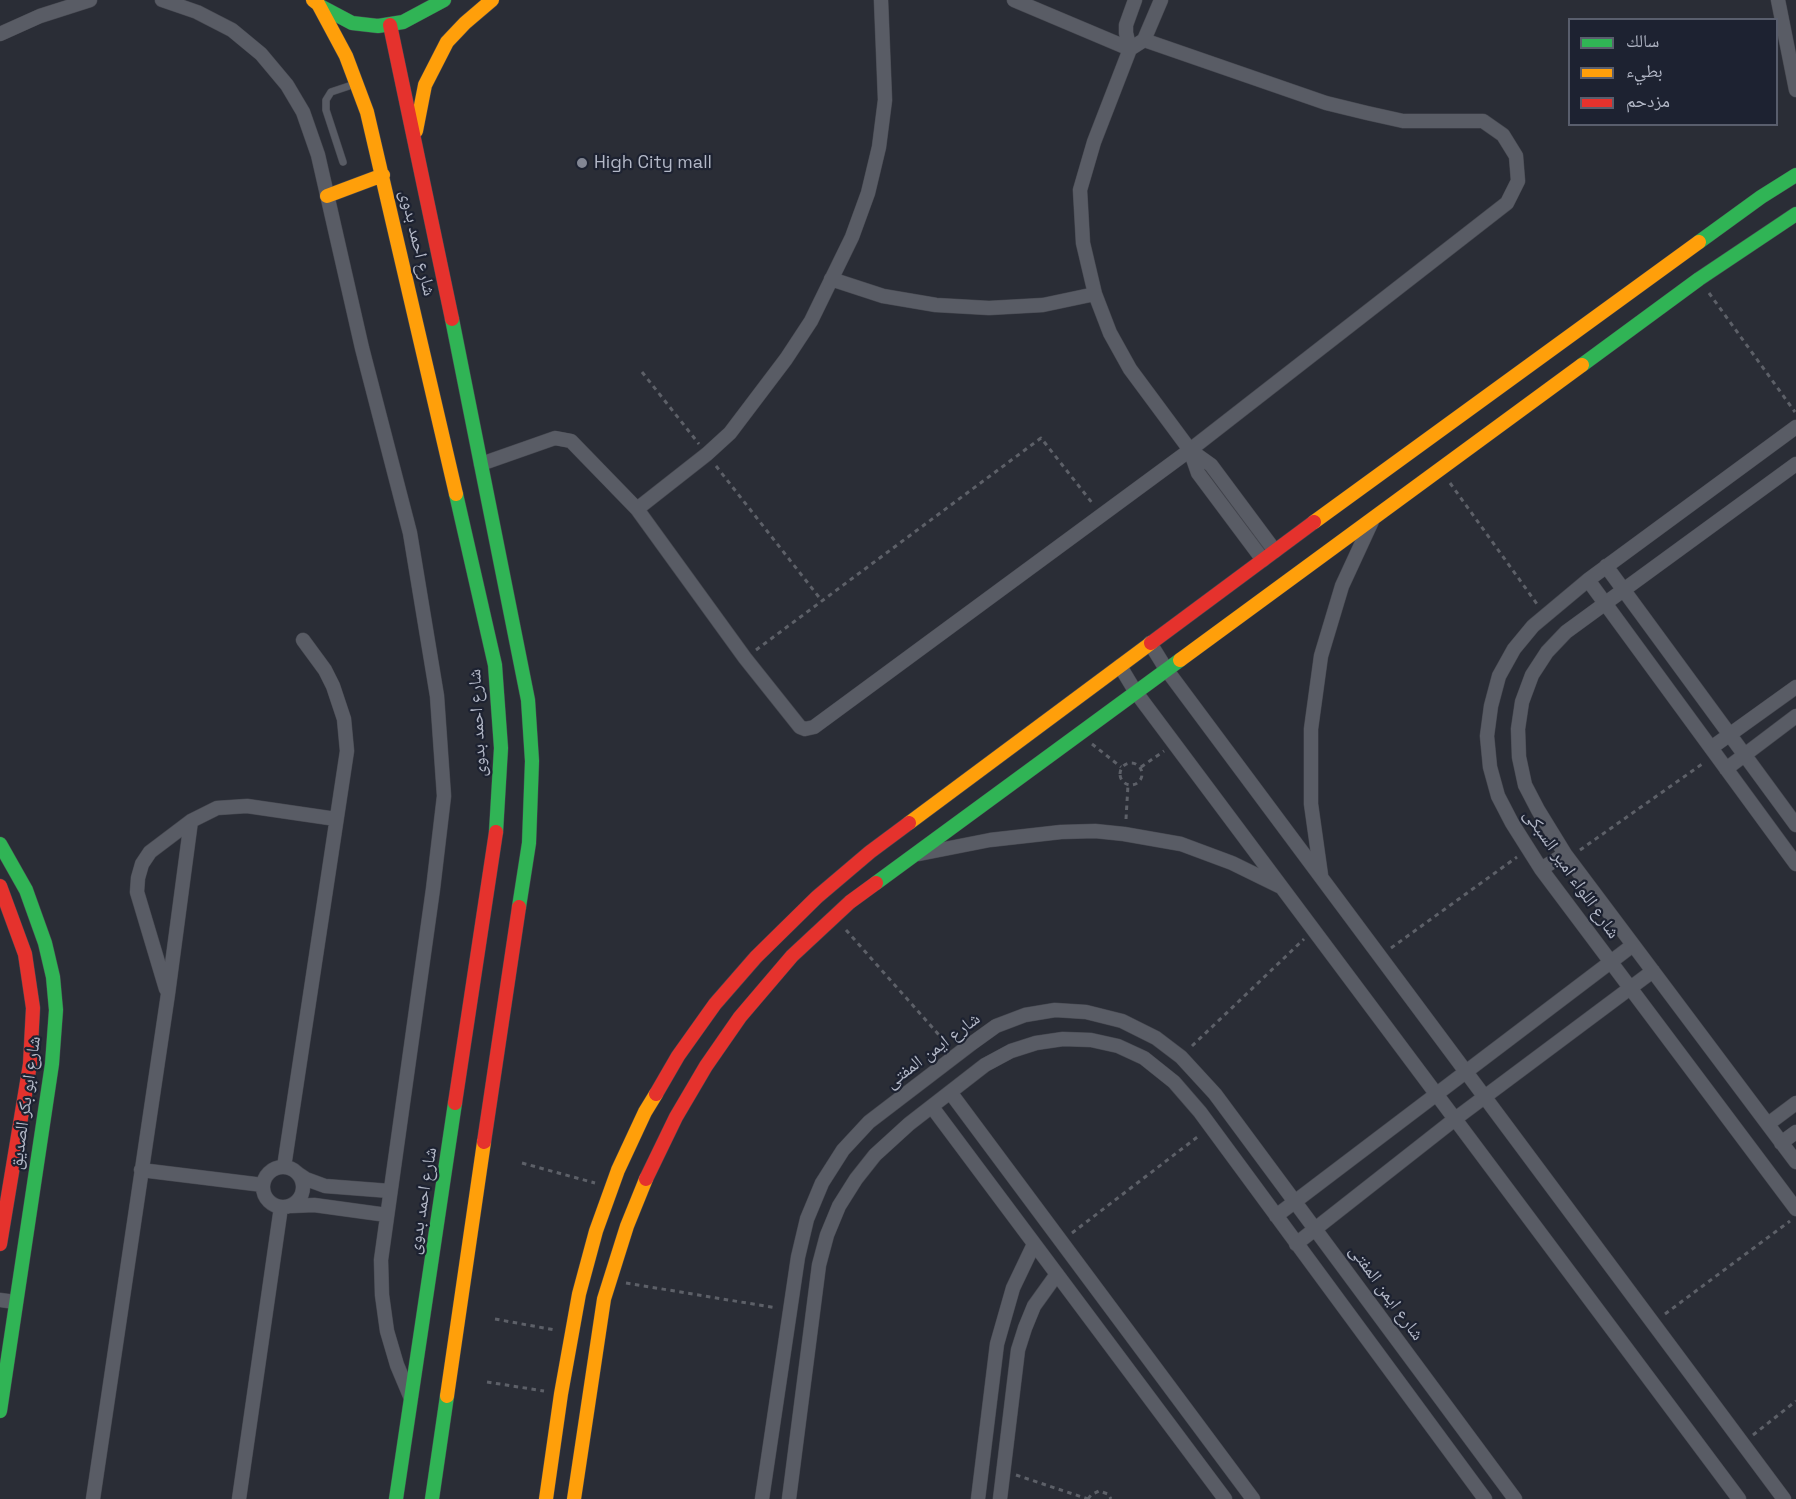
<!DOCTYPE html>
<meta charset="utf-8">
<style>
body{margin:0}
#map{position:relative;width:1796px;height:1499px;overflow:hidden;background:#2a2d36;font-family:"Space Grotesk","Noto Naskh Arabic",sans-serif}
canvas{display:block}
.legend{position:absolute;left:1568px;top:18px;width:210px;height:108px;box-sizing:border-box;background:#1d2231;border:2px solid #595e6d;margin:0;padding:8px 10px;list-style:none;font-size:18px;color:#b3b8c7}
.legend li{display:flex;align-items:center;gap:12px;height:30px}
.legend b{width:30px;border:2px solid #595e6d}
</style>
<div id="map">
<canvas width="1796" height="1499"></canvas>
<ul class="legend">
<li><b style="height:8px;background:#30b455"></b>سالك</li>
<li><b style="height:8px;background:#ff9f0a"></b>بطيء</li>
<li><b style="height:8px;background:#e5322d"></b>مزدحم</li>
</ul>
</div>
<script>
const ctx = document.querySelector('canvas').getContext('2d');
ctx.lineJoin = 'round';
const poly = rows => new Path2D(rows.map(r => 'M' + r).join(''));
function trace(path, color, width, dash) { ctx.strokeStyle = color; ctx.lineWidth = width; ctx.lineCap = dash ? 'butt' : 'round'; ctx.setLineDash(dash || []); ctx.stroke(path); }
function drawText(font, color, halo, rows, align = 'center') {
  ctx.font = font + ' "Space Grotesk","Noto Naskh Arabic",sans-serif'; ctx.lineWidth = 4.5; ctx.setLineDash([]); ctx.textBaseline = 'middle'; ctx.strokeStyle = halo; ctx.fillStyle = color; for (const [text, x, y, turn = 0] of rows) {
    ctx.save(); ctx.translate(x, y); ctx.rotate((+turn || 0) * Math.PI / 180); ctx.textAlign = isNaN(turn) ? turn : align; if (halo) ctx.strokeText(text, 0, 0); ctx.fillText(text, 0, 0); ctx.restore();
  }
}
const path = poly([
 [1709,293,1795,412],
 [642,372,699,444],
 [716,466,822,601],
 [1450,483,1537,604],
 [756,650,1041,438,1093,504],
 [1092,744,1121,767],
 '1120 774a11 11 0 1 1 22 0a11 11 0 1 1-22 0Z',
 [1141,767,1164,751],
 [1126,819,1128,785],
 [1580,850,1705,762],
 [846,930,947,1044],
 [1391,948,1517,857],
 [1192,1046,1304,939],
 [522,1163,595,1183],
 [1072,1233,1200,1135],
 [626,1283,777,1308],
 [1665,1314,1790,1221],
 [495,1319,555,1330],
 [487,1382,544,1391],
 [1753,1435,1796,1401],
 [1016,1475,1088,1499],
 [1088,1499,1091,1495,1099,1491,1108,1494,1111,1499]
]);
const lane = poly([
 [343,162,326,110,326,100,331,92,355,84]
]);
const street = poly([
 [162,0,197,12,232,30,261,54,287,85,303,112,318,155,362,348,410,533,437,696,444,796,433,889,381,1260,382,1295,387,1331,397,1365,410,1396],
 [1014,0,1130,49,1094,142,1080,190,1083,243,1095,294,1110,333,1130,369,1190,450,1211,465,1275,551],
 [1135,0,1126,25,1126,33,1130,49,1144,40,1161,0],
 [1778,0,1796,90],
 [0,34,40,16,90,0],
 [831,279,883,296,936,305,989,308,1043,305,1095,294],
 [1796,427,1588,580,1533,626,1514,649,1499,676,1491,706,1487,736,1490,767,1498,796,1512,823,1541,869,1796,1209],
 [1190,450,1198,473,1263,560],
 [481,464,555,438,571,441,637,509,745,658,800,727,805,729,814,727,1190,450,1507,203,1518,181,1516,156,1503,135,1483,121,1403,121,1367,113,1326,103,1144,40],
 [1796,464,1566,632,1547,652,1532,675,1522,702,1518,729,1519,757,1525,785,1538,810,1565,854,1796,1162],
 [637,509,707,454,730,433,786,359,811,321,852,237,868,193,879,147,885,100,881,0],
 [1606,566,1796,825],
 [1588,580,1796,864],
 [1150,643,1166,669,1784,1499],
 [1120,666,1135,691,1739,1499],
 [1711,748,1796,687],
 [1726,769,1796,716],
 [919,854,990,840,1061,832,1095,831,1124,834,1181,844,1232,863,1281,887],
 [1541,869,1565,854],
 [1321,875,1311,804,1311,729,1321,656,1342,586,1372,521],
 [166,989,137,892,138,878,142,864,150,852,191,821,217,808,247,806,336,819],
 [950,1092,1253,1499],
 [932,1107,1225,1499],
 [1768,1124,1796,1103],
 [1781,1143,1796,1132],
 '263 1187a20 20 0 1 1 40 0a20 20 0 1 1-40 0Z',
 [284,1167,347,751,344,719,333,686,325,670,303,640],
 [141,1170,263,1185],
 [297,1173,306,1179,325,1186,390,1191],
 [292,1206,314,1205,387,1215],
 [1276,1216,1633,945],
 [1296,1244,1455,1119,1653,971],
 [0,1300,15,1302],
 [93,1499,168,994,191,821],
 [239,1499,281,1207],
 [762,1499,798,1257,807,1219,822,1183,843,1150,869,1122,971,1044,996,1026,1025,1015,1055,1010,1086,1012,1122,1021,1156,1038,1181,1057,1215,1094,1515,1499],
 [789,1499,819,1265,827,1235,839,1206,856,1179,875,1155,909,1124,985,1065,1011,1051,1036,1043,1063,1039,1091,1040,1118,1046,1144,1058,1174,1082,1200,1112,1485,1499],
 [978,1499,997,1344,1013,1288,1034,1244],
 [1000,1499,1018,1350,1025,1328,1034,1306,1057,1274]
]);
const fast = poly([
 [320,6,352,23,378,26,403,22,444,0],
 [1699,242,1761,197,1796,175],
 [452,319,528,700,532,761,529,843,519,907],
 [1582,365,1699,279,1796,214],
 [456,494,495,665,501,748,496,832],
 [0,844,26,890,45,943,53,977,56,1010,52,1064,0,1411],
 [876,883,1180,660],
 [396,1499,455,1103],
 [432,1499,447,1396]
]);
const slow = poly([
 [313,0,318,4],
 [316,0,346,56,367,112,456,494],
 [416,131,425,85,447,42,465,23,492,0],
 [327,196,383,175],
 [1314,522,1699,242],
 [1180,660,1582,365],
 [909,823,1151,643],
 [447,1396,484,1142],
 [546,1499,561,1394,579,1294,596,1231,618,1170,645,1112,656,1094],
 [574,1499,604,1299,627,1226,646,1179]
]);
const jam = poly([
 [390,25,452,319],
 [1151,643,1314,522],
 [0,886,25,954,33,1008,30,1064,0,1244],
 [656,1094,678,1056,715,1004,756,957,817,897,870,852,909,823],
 [455,1103,496,832],
 [484,1142,519,907],
 [646,1179,676,1117,706,1066,740,1017,792,956,850,902,876,883]
]);
const markers = [
 [582,163,6,"#838794"]
];
const poiNames = [
 ["High City mall",594,163]
];
const streetNames = [
 ["شارع احمد بدوى",417,243,77],
 ["شارع احمد بدوى",478,723,-93],
 ["شارع اللواء امير السبكى",1571,874,55],
 ["شارع ايمن المفتى",933,1051,-37],
 ["شارع ابو بكر الصديق",26,1103,-82],
 ["شارع احمد بدوى",423,1201,-81],
 ["شارع ايمن المفتى",1386,1293,54]
];
trace(lane, '#464850', 8);
trace(street, '#464850', 15);
trace(fast, '#464850', 15);
trace(slow, '#464850', 15);
trace(jam, '#464850', 15);
trace(path, '#5d6068', 3, [4.5, 4.5]);
trace(lane, '#595c65', 7);
trace(street, '#595c65', 14);
trace(fast, '#30b455', 14);
trace(slow, '#ff9f0a', 14);
trace(jam, '#e5322d', 14);
for (const [x, y, r, color] of markers) { const dot = new Path2D(); dot.arc(x, y, r, 0, 2 * Math.PI); ctx.fillStyle = color; ctx.fill(dot); trace(dot, '#1d2231', 2); }
drawText('18px', '#b3b8c7', '#1d2231', poiNames, 'left');
drawText('18px', '#b3b8c7', '#1d2231', streetNames);
</script>
